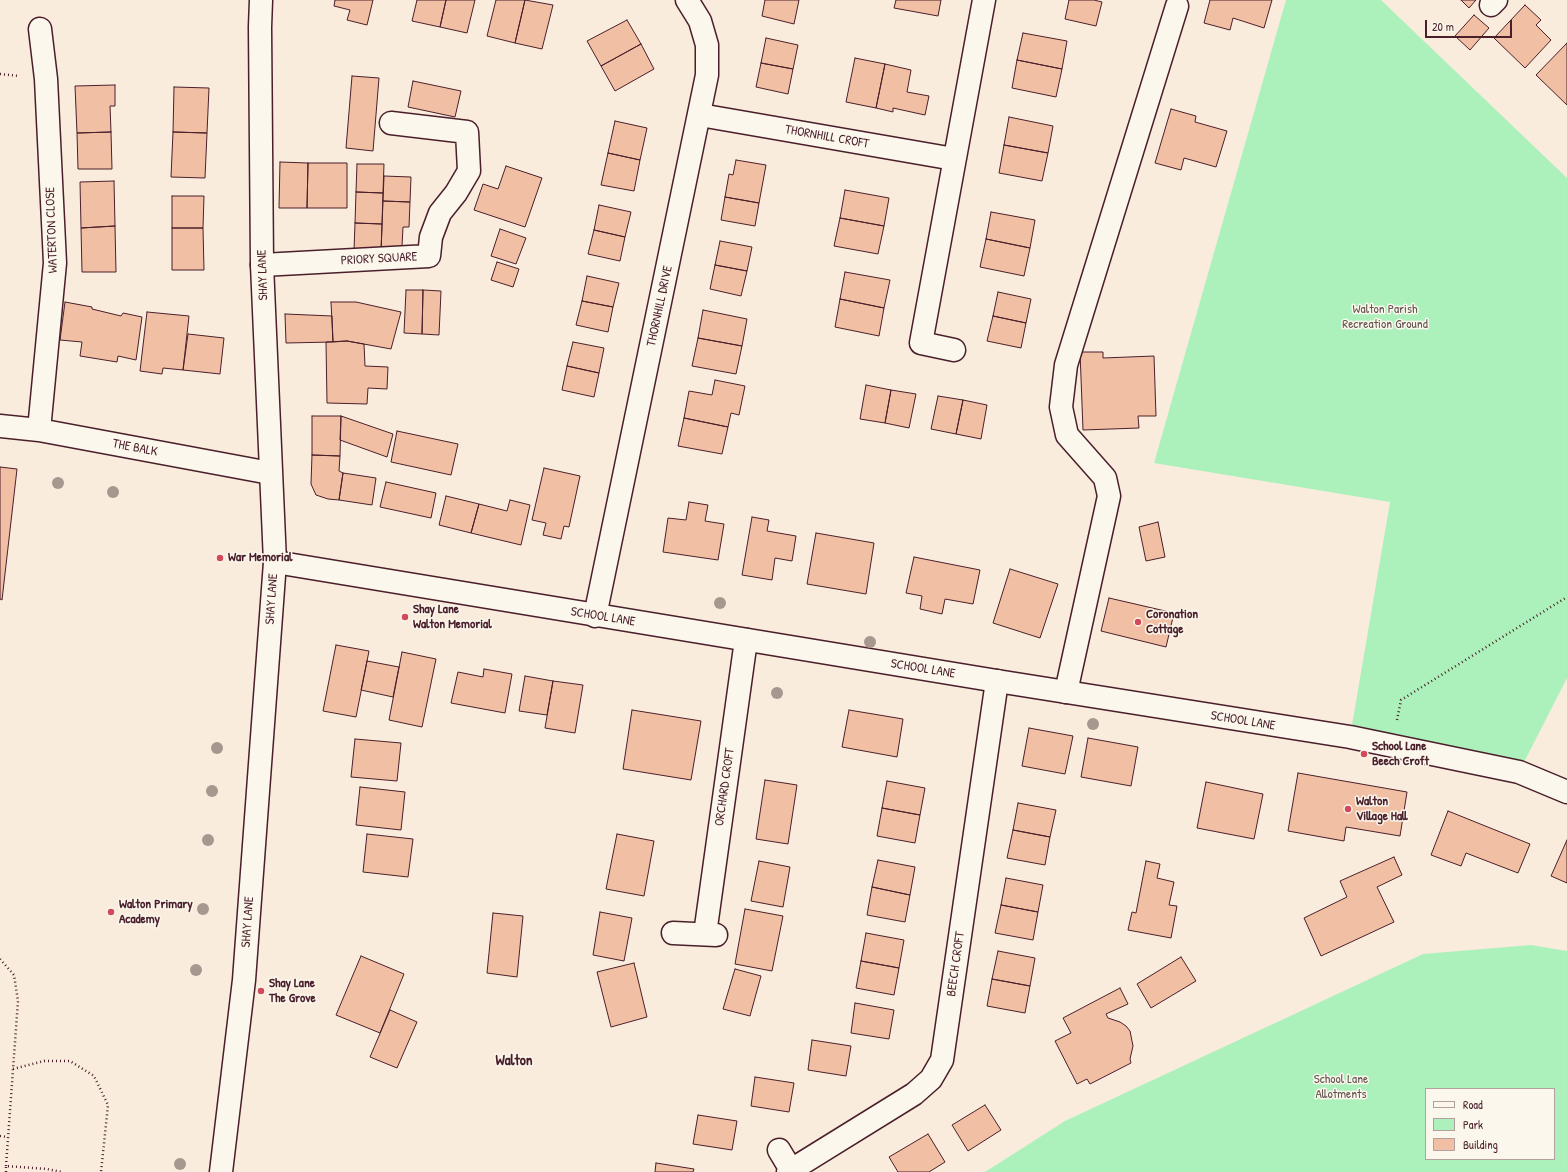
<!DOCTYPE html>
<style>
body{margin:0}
#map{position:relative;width:1567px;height:1172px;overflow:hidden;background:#f9ecdd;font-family:"Patrick Hand",sans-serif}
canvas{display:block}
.legend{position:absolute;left:1425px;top:1088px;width:130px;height:72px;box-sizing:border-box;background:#fbf7ec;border:1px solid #b4a19f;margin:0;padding:5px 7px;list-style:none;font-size:12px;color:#4a1f2b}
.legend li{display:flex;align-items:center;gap:8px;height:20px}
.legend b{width:20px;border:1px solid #b4a19f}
.scale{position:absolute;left:1425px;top:20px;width:87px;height:18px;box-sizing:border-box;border:2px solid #4a1f2b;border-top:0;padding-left:5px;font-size:12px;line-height:14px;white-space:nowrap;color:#4a1f2b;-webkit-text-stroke:3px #fbf7ec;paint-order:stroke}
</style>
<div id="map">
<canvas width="1567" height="1172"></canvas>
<ul class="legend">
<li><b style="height:5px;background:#fbf7ec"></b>Road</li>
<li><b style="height:11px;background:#acf1bc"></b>Park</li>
<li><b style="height:11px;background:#f1bfa3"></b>Building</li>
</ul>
<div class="scale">20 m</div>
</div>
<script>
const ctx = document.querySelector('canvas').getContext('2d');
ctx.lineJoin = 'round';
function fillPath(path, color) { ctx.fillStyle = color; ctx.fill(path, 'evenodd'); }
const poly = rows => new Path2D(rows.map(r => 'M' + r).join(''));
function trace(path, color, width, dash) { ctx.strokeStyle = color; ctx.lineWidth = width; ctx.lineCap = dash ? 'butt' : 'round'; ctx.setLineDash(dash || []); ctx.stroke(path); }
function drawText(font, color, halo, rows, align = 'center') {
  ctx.font = font + ' "Patrick Hand",sans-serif'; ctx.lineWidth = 3; ctx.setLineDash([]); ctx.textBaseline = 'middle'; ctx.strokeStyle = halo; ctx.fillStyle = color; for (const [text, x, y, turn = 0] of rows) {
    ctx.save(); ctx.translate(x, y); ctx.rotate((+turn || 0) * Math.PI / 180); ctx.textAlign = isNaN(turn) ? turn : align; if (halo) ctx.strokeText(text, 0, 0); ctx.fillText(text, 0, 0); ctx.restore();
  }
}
const green = poly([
 [1286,0,1381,0,1567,178,1567,678,1519,772,1350,737,1390,502,1154,463],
 [1531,945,1567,951,1567,1172,985,1172,1065,1121,1423,954],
 [1426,1089,1554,1089,1554,1159,1426,1159]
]);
const building = poly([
 [335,0,373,0,367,25,347,20,350,10,334,6,335,0],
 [417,0,446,0,440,27,412,21,417,0],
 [446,0,475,0,467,33,440,27,446,0],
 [496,0,525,0,515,43,487,36,496,0],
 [525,0,553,5,542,49,515,43,525,0],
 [765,0,799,0,794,24,762,16,765,0],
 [896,0,941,0,938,16,894,8,896,0],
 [1069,0,1094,0,1102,2,1096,26,1065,19,1069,0],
 [1210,0,1272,0,1264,28,1233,18,1230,30,1204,23,1210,0],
 [1461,0,1476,0,1469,8,1461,0],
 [1525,5,1541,20,1536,25,1551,40,1525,68,1494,38,1525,5],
 [1474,15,1489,28,1470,50,1455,36,1474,15],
 [627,20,641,44,601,66,587,41,627,20],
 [1023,33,1067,41,1062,69,1017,60,1023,33],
 [766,38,798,45,793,69,761,63,766,38],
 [1567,43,1567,105,1536,75,1567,43],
 [641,44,654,69,615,91,601,66,641,44],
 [855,58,885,64,876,108,846,102,855,58],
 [1017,60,1062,69,1056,97,1012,88,1017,60],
 [761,63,793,69,788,94,756,87,761,63],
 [885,64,911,70,907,92,929,96,925,115,893,108,893,112,876,108,885,64],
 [352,76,379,78,373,151,346,148,352,76],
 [413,81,461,91,455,117,408,107,413,81],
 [115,85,115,106,110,106,111,132,77,133,75,86,115,85],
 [174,87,209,88,207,133,173,132,174,87],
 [1171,109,1196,116,1195,122,1227,131,1216,167,1184,158,1181,170,1155,163,1171,109],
 [1009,117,1053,126,1048,153,1004,145,1009,117],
 [615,121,647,128,640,160,608,153,615,121],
 [111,132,112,169,78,169,77,133,111,132],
 [173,132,207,133,205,178,171,177,173,132],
 [1004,145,1048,153,1042,181,999,173,1004,145],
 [608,153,640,160,634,191,601,185,608,153],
 [736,160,766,165,759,203,725,197,729,174,733,175,736,160],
 [280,162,308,163,307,208,279,208,280,162],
 [308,163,347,163,347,208,307,208,308,163],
 [357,164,384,164,383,193,356,192,357,164],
 [506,166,542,178,525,227,474,210,483,184,498,189,506,166],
 [384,176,411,177,410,202,383,201,384,176],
 [114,181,115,226,81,228,80,182,114,181],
 [845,190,889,198,884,226,840,218,845,190],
 [356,192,383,193,382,224,355,223,356,192],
 [172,196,204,196,203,228,172,228,172,196],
 [725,197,759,203,755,226,721,220,725,197],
 [383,201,410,202,409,227,403,227,402,246,381,252,383,201],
 [599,205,631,212,625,237,594,230,599,205],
 [991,212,1035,220,1030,248,986,239,991,212],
 [840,218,884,226,878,254,834,246,840,218],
 [355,223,382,224,381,252,354,251,355,223],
 [115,226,116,272,82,272,81,228,115,226],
 [172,228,203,228,204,270,172,270,172,228],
 [500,229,526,238,516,264,491,256,500,229],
 [594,230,625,237,620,261,588,254,594,230],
 [986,239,1030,248,1024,276,980,267,986,239],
 [720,241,752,247,747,271,715,265,720,241],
 [497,262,519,269,513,287,491,280,497,262],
 [715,265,747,271,741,296,710,289,715,265],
 [845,272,890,280,884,308,840,299,845,272],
 [587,276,619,283,613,307,582,301,587,276],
 [406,290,423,290,422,334,404,333,406,290],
 [423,290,441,291,439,335,422,334,423,290],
 [998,292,1031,299,1026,323,993,316,998,292],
 [840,299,884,308,879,336,835,327,840,299],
 [582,301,613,307,608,332,576,325,582,301],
 [65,302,92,307,92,309,121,316,123,313,142,317,136,360,118,356,117,362,80,356,82,342,60,340,65,302],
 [331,302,356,302,401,312,391,349,347,341,333,342,331,302],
 [703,310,747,319,742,346,698,338,703,310],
 [147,312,189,316,183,370,163,368,162,374,140,371,147,312],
 [285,314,332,316,333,342,286,343,285,314],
 [993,316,1026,323,1021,348,987,341,993,316],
 [188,334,224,338,220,374,183,370,188,334],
 [698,338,742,346,736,374,692,366,698,338],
 [347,341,364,344,365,366,388,367,387,389,368,388,367,404,327,403,326,342,347,341],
 [573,342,604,348,599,373,567,366,573,342],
 [1080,352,1103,352,1103,358,1154,356,1156,416,1138,416,1139,428,1083,430,1080,352],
 [567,366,599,373,594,397,562,390,567,366],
 [715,380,745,386,739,415,731,413,728,427,684,418,689,391,712,395,715,380],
 [866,385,891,390,885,423,860,419,866,385],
 [891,390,916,394,909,428,885,423,891,390],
 [938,396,963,400,956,434,931,429,938,396],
 [963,400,987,405,981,439,956,434,963,400],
 [312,416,341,416,340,456,312,455,312,416],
 [341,416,393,434,387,457,340,440,341,416],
 [684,418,728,427,722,454,678,446,684,418],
 [397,431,458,444,451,475,391,462,397,431],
 [312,455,340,456,339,471,343,473,339,500,328,499,316,495,311,484,312,455],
 [0,467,17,469,2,600,0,599,0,467],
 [544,468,580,476,569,527,564,526,561,539,543,535,546,523,532,520,544,468],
 [343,473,376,478,372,505,339,500,343,473],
 [386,482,436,493,431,518,380,507,386,482],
 [446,496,479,504,471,533,439,525,446,496],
 [510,500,530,505,521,545,471,533,479,504,507,511,510,500],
 [689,502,708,505,705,521,724,524,718,560,663,552,668,518,686,520,689,502],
 [752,517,769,520,767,531,796,536,792,561,775,558,772,580,742,575,752,517],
 [1158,522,1165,557,1146,561,1139,527,1158,522],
 [816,533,874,543,866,594,807,584,816,533],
 [914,557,980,570,973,604,945,599,942,614,920,609,922,596,906,593,914,557],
 [1010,569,1058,584,1040,638,993,623,1010,569],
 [1109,598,1174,613,1166,647,1101,631,1109,598],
 [336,645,369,651,356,717,323,711,336,645],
 [402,652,436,659,422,727,389,720,402,652],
 [367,661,399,667,393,697,361,690,367,661],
 [484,669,512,674,505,713,451,703,458,672,483,677,484,669],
 [525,676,553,681,547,715,519,711,525,676],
 [553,681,583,685,575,733,545,728,553,681],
 [632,710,701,721,691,780,623,769,632,710],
 [849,710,903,719,897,757,842,747,849,710],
 [1029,728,1073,736,1065,774,1022,766,1029,728],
 [1088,738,1138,747,1131,786,1081,777,1088,738],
 [355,739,401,743,397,781,351,777,355,739],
 [1298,773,1407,792,1400,836,1346,827,1344,841,1288,831,1298,773],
 [765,780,797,785,788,844,756,839,765,780],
 [887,781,925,788,920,815,882,808,887,781],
 [1206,782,1263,794,1254,839,1197,828,1206,782],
 [360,787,405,792,401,830,356,825,360,787],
 [1018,803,1056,810,1050,837,1013,830,1018,803],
 [882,808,920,815,915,843,877,836,882,808],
 [1448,811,1530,844,1518,873,1466,853,1461,866,1431,855,1448,811],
 [1013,830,1050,837,1045,865,1007,858,1013,830],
 [367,834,413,839,408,877,363,872,367,834],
 [617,834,654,841,644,896,606,889,617,834],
 [1567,840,1567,883,1551,876,1567,840],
 [1394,857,1402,875,1377,887,1394,922,1321,956,1304,918,1347,897,1340,881,1394,857],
 [878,860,915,867,910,895,872,887,878,860],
 [759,861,790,867,783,907,751,901,759,861],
 [1146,861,1160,864,1157,878,1174,882,1169,905,1177,906,1171,938,1128,930,1132,912,1136,913,1146,861],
 [1006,878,1043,885,1038,912,1001,905,1006,878],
 [872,887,910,895,905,922,867,915,872,887],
 [1001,905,1038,912,1033,940,995,933,1001,905],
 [745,909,783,916,772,971,735,964,745,909],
 [600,912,632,918,624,961,593,955,600,912],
 [493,913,523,916,517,977,487,973,493,913],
 [866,933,904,940,899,968,861,961,866,933],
 [998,951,1035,958,1030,986,992,979,998,951],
 [361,956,404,974,380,1033,336,1015,361,956],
 [1181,957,1196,981,1151,1008,1137,984,1181,957],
 [861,961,899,968,894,995,856,988,861,961],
 [634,963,647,1017,611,1027,597,972,634,963],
 [735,969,761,976,750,1016,723,1009,735,969],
 [992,979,1030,986,1025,1013,987,1006,992,979],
 [1120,988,1128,1004,1106,1014,1108,1018,1120,1022,1126,1026,1130,1031,1133,1046,1130,1059,1131,1063,1090,1084,1087,1079,1077,1084,1055,1041,1071,1033,1063,1018,1120,988],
 [855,1003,894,1010,889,1039,851,1033,855,1003],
 [390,1010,417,1022,397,1068,370,1057,390,1010],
 [812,1040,851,1046,846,1076,808,1070,812,1040],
 [755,1077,794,1083,789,1112,751,1106,755,1077],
 [985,1105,1001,1130,968,1151,952,1125,985,1105],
 [698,1115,737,1121,732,1150,693,1144,698,1115],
 [928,1134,945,1162,929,1172,898,1172,889,1157,928,1134],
 [656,1163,694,1169,693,1172,655,1172,656,1163]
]);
const path = poly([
 [0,74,19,76],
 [1397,720,1401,700,1567,597],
 [0,959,14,975,18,1001,6,1166],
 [13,1069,44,1061,70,1061,94,1076,108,1105,101,1172],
 [0,1136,8,1137],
 [6,1172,6,1166,47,1169,62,1172]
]);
const minor = poly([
 [1491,5,1496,0],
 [700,115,954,159],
 [262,265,429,256,431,237,440,213,456,193,469,171,467,132,391,123],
 [954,350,921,343,984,0],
 [0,426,39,430,270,473],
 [39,430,55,263,46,79,40,29],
 [595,616,707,75,707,45,700,21,687,0],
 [1066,692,1109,496,1105,478,1067,435,1061,407,1066,365,1177,6],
 [673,933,716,935],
 [705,934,746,640],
 [779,1150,791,1170],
 [788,1172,914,1094,931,1079,942,1060,997,681]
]);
const tertiary = poly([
 [275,562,997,681,1350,737,1519,772,1567,792]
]);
const secondary = poly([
 [221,1172,244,980,275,562,262,265,260,27,261,0]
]);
const trees = [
 [58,483],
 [113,492],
 [720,603],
 [870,642],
 [777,693],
 [1093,724],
 [217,748],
 [212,791],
 [208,840],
 [203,909],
 [196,970],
 [180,1164]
];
const markers = [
 [220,558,4,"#d1495b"],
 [405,617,4,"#d1495b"],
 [1138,622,4,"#d1495b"],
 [1364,754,4,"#d1495b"],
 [1348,809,4,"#d1495b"],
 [111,912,4,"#d1495b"],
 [261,991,4,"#d1495b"]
];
const streetNames = [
 ["THORNHILL CROFT",827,137,10],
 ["WATERTON CLOSE",52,230,-92],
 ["PRIORY SQUARE",379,259,-3],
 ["SHAY LANE",263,275,-92],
 ["THORNHILL DRIVE",660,306,-78],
 ["THE BALK",135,448,11],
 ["SHAY LANE",272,599,-86],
 ["SCHOOL LANE",603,617,9],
 ["SCHOOL LANE",923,669,9],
 ["SCHOOL LANE",1243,721,9],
 ["ORCHARD CROFT",725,787,-82],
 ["SHAY LANE",248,922,-86],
 ["BEECH CROFT",956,964,-82]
];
const parkNames = [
 ["Walton Parish",1385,310],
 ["Recreation Ground",1385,325],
 ["School Lane",1341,1080],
 ["Allotments",1341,1095]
];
const poiNames = [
 ["War Memorial",228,558],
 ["Shay Lane",413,610],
 ["Walton Memorial",413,625],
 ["Coronation",1146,615],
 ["Cottage",1146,630],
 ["School Lane",1372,747],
 ["Beech Croft",1372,762],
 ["Walton",1356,802],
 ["Village Hall",1356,817],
 ["Walton Primary",119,905],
 ["Academy",119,920],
 ["Shay Lane",269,984],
 ["The Grove",269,999]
];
const quarterNames = [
 ["Walton",514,1061]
];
fillPath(green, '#acf1bc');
fillPath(building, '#f1bfa3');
trace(building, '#4a1f2b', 1);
trace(minor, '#4a1f2b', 25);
trace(tertiary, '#4a1f2b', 25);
trace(secondary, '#4a1f2b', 25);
trace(path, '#4a1f2b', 2.5, [1, 3]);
trace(minor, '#fbf7ec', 22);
trace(tertiary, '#fbf7ec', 22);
trace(secondary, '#fbf7ec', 22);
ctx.fillStyle = '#a6988f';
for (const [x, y] of trees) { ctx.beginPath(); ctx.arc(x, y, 6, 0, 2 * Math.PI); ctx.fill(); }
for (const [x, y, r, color] of markers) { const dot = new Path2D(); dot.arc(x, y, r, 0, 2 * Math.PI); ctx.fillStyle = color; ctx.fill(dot); trace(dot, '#fbf7ec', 1.5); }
drawText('13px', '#4a1f2b', '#fbf7ec', streetNames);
drawText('13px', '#62544f', '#fbf7ec', parkNames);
drawText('bold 13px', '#4a1f2b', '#fbf7ec', poiNames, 'left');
drawText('bold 15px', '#4a1f2b', '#fbf7ec', quarterNames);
</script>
